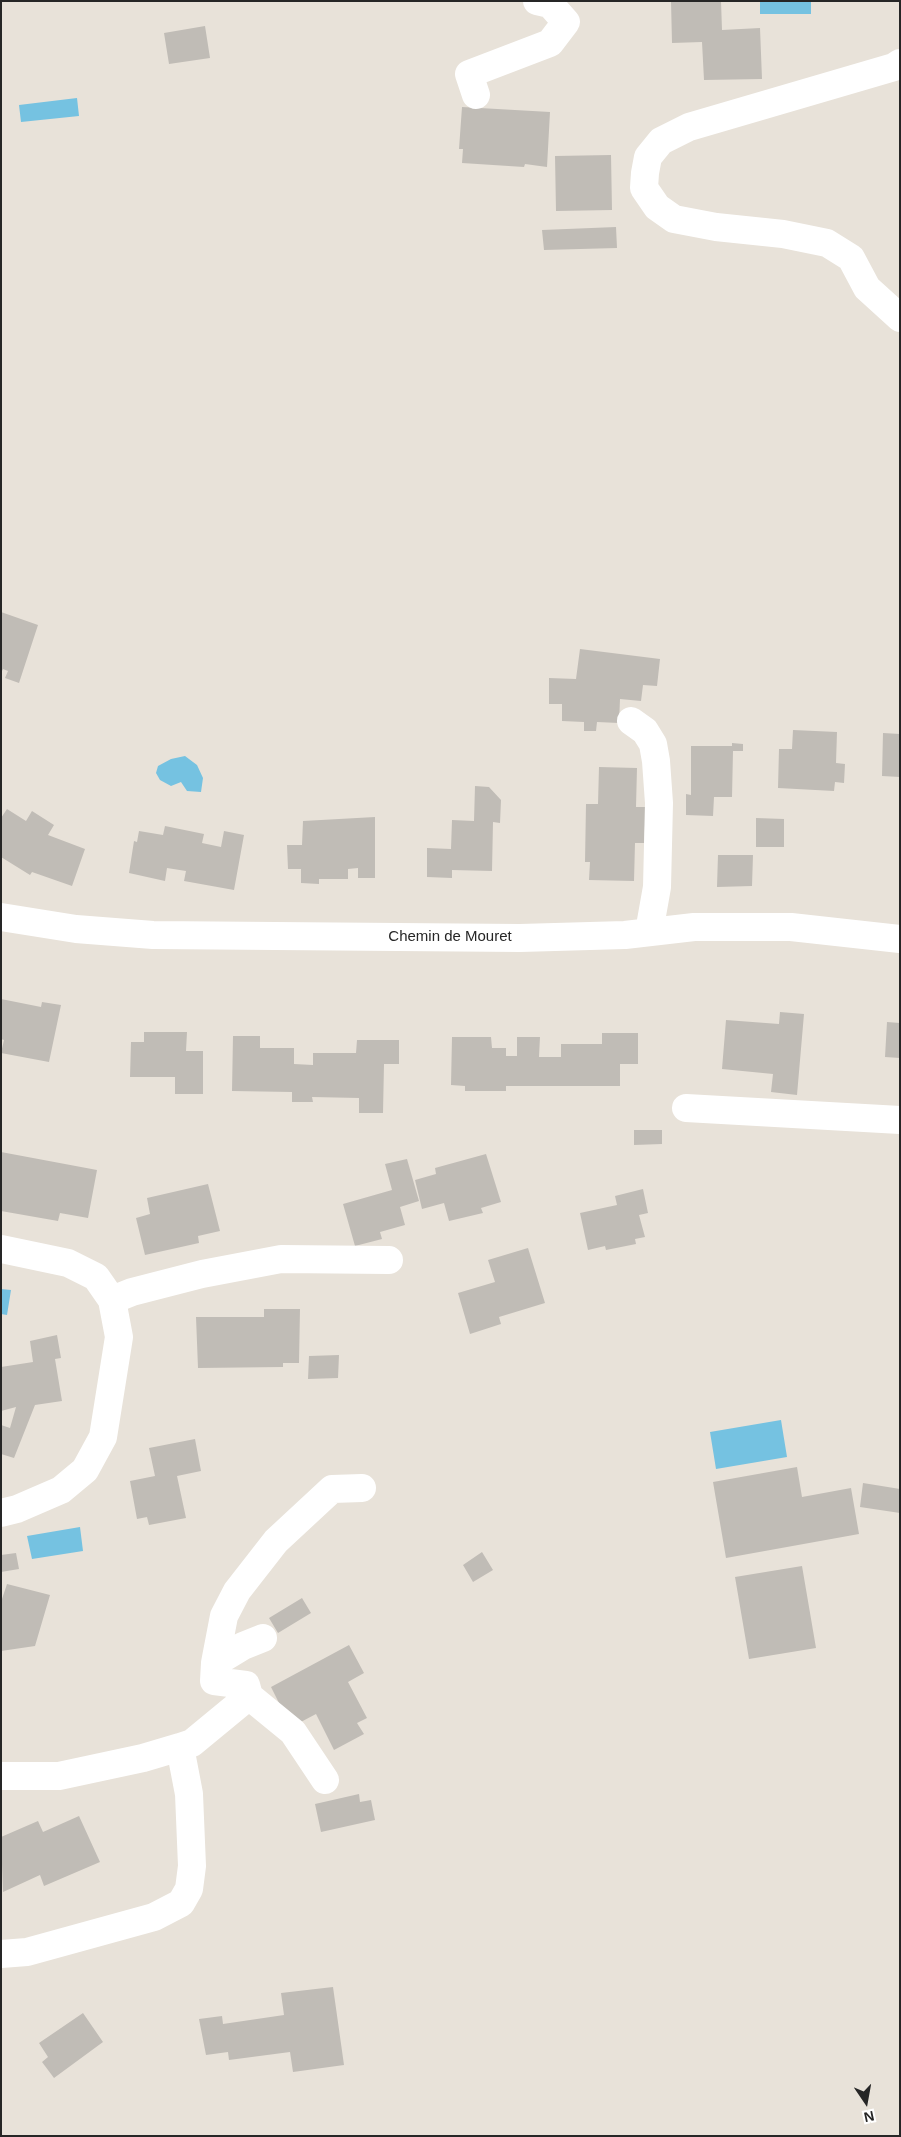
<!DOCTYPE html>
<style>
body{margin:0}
#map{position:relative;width:901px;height:2137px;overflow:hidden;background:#e8e2d9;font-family:Helvetica,sans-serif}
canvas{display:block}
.frame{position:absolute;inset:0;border:2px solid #262626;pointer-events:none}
.north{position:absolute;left:841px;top:2077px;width:50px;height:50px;-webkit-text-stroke:4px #fff;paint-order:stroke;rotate:168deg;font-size:14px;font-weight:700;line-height:20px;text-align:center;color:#262626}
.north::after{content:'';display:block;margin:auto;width:18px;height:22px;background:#262626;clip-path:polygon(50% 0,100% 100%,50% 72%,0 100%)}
</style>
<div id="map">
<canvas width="901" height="2137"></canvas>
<div class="frame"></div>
<div class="north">N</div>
</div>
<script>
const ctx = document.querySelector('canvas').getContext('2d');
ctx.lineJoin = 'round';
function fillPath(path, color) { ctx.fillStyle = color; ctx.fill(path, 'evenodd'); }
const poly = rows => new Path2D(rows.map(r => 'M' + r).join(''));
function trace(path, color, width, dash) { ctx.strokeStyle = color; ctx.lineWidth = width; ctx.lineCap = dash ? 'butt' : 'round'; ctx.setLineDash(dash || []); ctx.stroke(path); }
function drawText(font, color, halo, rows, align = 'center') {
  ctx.font = font + ' Helvetica,sans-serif'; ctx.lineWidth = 4; ctx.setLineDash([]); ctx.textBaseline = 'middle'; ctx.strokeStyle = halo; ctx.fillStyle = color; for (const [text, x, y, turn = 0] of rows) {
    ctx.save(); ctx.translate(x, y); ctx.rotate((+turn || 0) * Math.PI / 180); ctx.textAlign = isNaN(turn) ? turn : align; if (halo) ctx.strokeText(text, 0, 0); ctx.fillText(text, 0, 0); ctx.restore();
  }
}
const water = poly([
 [760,1,811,1,811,14,760,14],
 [77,98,79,116,21,122,19,105],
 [185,756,197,765,203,778,201,792,187,791,181,782,171,786,160,780,156,773,158,766,171,759],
 [1,1289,11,1290,7,1315,1,1314],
 [781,1420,787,1457,716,1469,710,1432],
 [80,1527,83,1551,32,1559,27,1536]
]);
const building = poly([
 [671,1,721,1,722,30,760,28,762,79,704,80,702,42,672,43],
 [205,26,210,58,169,64,164,33],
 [462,107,550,112,547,167,525,164,524,167,462,163,463,149,459,149],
 [611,155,612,210,556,211,555,156],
 [616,227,617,248,544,250,542,230],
 [1,612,38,625,19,683,5,678,8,671,3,669,1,673],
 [580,649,660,659,657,686,643,685,641,701,620,699,619,723,597,722,596,731,584,731,584,722,562,721,562,704,549,704,549,678,576,679],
 [793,730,837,732,836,763,845,764,844,783,835,782,834,791,778,788,779,749,792,749],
 [883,733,900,734,900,777,882,776],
 [732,743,743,744,743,751,733,751,732,797,714,797,713,816,686,815,686,794,691,795,691,746,732,746],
 [599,767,637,768,636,807,645,807,645,825,644,843,635,843,634,881,589,880,590,862,585,862,586,804,598,804],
 [475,786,489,787,501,800,500,823,493,822,492,871,452,870,452,878,427,877,427,848,451,849,452,820,474,821],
 [7,809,26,821,32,811,54,825,48,835,85,849,72,886,32,872,30,875,1,857,1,818],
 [375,817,375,878,358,878,358,868,348,869,348,879,319,879,319,884,301,883,301,869,288,869,287,845,302,845,303,821],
 [756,818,784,819,784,847,756,847],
 [165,826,204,834,202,843,221,847,224,831,244,835,234,890,184,881,186,871,167,868,165,881,129,873,134,841,137,842,139,831,163,835],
 [718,855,753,855,752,886,717,887],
 [1,999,41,1007,42,1002,61,1005,49,1062,1,1053,4,1040,1,1039],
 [780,1012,804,1014,797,1095,771,1092,773,1074,722,1069,726,1020,779,1024],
 [887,1022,900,1023,900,1058,885,1057],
 [144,1032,187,1032,186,1051,203,1051,203,1094,175,1094,175,1077,130,1077,131,1042,144,1042],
 [602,1033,638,1033,638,1064,620,1064,620,1086,506,1086,506,1091,465,1091,465,1086,451,1085,452,1037,491,1037,492,1048,506,1048,506,1056,517,1056,517,1037,540,1037,539,1057,561,1057,561,1044,602,1044],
 [233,1036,260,1036,260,1048,294,1048,294,1064,313,1065,313,1053,356,1053,357,1040,399,1040,399,1064,384,1064,383,1113,359,1113,359,1098,312,1097,313,1102,292,1102,292,1092,232,1091],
 [634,1130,662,1130,662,1144,634,1145],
 [1,1152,97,1170,88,1218,60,1213,58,1221,1,1211],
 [486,1154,501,1202,481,1208,483,1213,449,1221,444,1203,422,1209,415,1180,436,1174,435,1168],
 [407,1159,419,1201,400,1207,405,1225,380,1232,382,1239,355,1246,343,1204,392,1190,385,1164],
 [208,1184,220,1231,198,1236,199,1243,145,1255,136,1218,150,1214,147,1198],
 [643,1189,648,1213,639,1215,645,1237,635,1239,636,1244,606,1250,605,1246,588,1250,580,1213,617,1205,615,1196],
 [528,1248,545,1303,499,1317,501,1324,470,1334,458,1293,495,1282,488,1260],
 [264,1309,300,1309,299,1363,283,1363,283,1367,198,1368,196,1317,264,1317],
 [57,1335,61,1358,55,1359,62,1401,35,1405,14,1458,1,1454,1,1425,10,1428,16,1407,1,1411,1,1367,33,1362,30,1341],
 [339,1355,338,1378,308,1379,309,1356],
 [195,1439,201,1471,177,1476,186,1518,149,1525,147,1517,137,1519,130,1481,155,1476,149,1448],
 [797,1467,802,1497,851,1488,859,1534,726,1558,713,1482],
 [863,1483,900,1489,900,1513,860,1507],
 [482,1552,493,1570,473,1582,463,1565],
 [16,1553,19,1569,1,1572,1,1555],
 [802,1566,816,1648,749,1659,735,1577],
 [7,1584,50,1595,35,1646,1,1651,1,1602],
 [302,1598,311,1613,278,1633,269,1618],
 [349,1645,364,1673,348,1682,367,1718,357,1723,364,1734,334,1750,316,1714,297,1724,285,1715,271,1687],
 [359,1794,360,1802,371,1800,375,1820,321,1832,315,1804],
 [79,1816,100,1862,44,1886,40,1875,3,1892,1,1837,38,1821,43,1832],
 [333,1987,344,2065,293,2072,290,2052,229,2060,228,2052,206,2055,199,2019,222,2016,223,2024,284,2015,281,1993],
 [83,2013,103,2042,54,2078,42,2062,48,2057,39,2043]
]);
const minor = poly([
 [900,63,894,67,689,127,661,141,648,157,645,173,644,188,657,207,674,219,716,227,783,234,827,243,851,258,867,288,900,318],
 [476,95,469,74,550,43,566,22,550,4,537,1],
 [631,721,645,731,653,744,656,761,659,803,657,887,649,932],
 [1,917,76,929,153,935,520,938,625,935,694,927,791,927,900,939],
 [686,1108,900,1120],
 [1,1249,68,1263,96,1277,112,1300,119,1337,103,1437,85,1470,61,1490,17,1509,1,1513],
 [112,1300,132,1292,202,1274,281,1259,389,1260],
 [215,1663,224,1616,237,1591,276,1541,332,1489,362,1488],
 [249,1696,246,1685,214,1681,215,1663,243,1646,263,1638],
 [180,1747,192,1743,249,1696,293,1732,325,1780],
 [1,1776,59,1776,143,1758,180,1747,189,1794,192,1866,189,1889,181,1903,154,1917,27,1952,1,1954]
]);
const streetNames = [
 ["Chemin de Mouret",450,937]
];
fillPath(water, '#75c2e1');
fillPath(building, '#c0bcb6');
trace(minor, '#fff', 28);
drawText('15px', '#262626', '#fff', streetNames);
</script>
